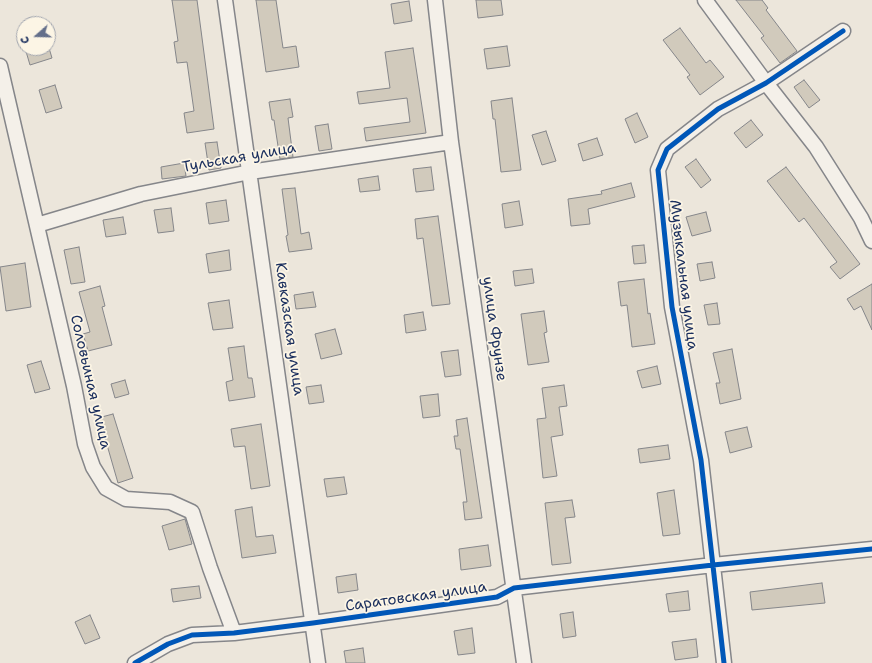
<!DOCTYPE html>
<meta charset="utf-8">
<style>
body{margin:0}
#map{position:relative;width:872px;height:663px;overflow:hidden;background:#ece6db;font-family:"Shantell Sans",sans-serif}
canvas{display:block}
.north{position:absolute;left:16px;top:16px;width:40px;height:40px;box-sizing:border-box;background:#fcf5e5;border:1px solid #a2a6af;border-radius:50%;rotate:250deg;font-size:11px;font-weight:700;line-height:16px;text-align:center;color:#1b2f5e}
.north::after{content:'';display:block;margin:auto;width:14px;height:18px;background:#646f8a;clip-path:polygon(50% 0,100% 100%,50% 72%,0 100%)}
</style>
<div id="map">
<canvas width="872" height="663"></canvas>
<div class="north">С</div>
</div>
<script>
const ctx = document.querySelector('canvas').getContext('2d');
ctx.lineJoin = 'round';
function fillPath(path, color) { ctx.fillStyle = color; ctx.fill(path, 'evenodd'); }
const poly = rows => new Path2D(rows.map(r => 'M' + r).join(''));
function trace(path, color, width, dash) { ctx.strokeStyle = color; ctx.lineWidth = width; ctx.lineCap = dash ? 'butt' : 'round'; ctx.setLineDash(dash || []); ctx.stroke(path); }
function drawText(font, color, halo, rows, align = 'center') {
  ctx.font = font + ' "Shantell Sans",sans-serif'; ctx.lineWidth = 3.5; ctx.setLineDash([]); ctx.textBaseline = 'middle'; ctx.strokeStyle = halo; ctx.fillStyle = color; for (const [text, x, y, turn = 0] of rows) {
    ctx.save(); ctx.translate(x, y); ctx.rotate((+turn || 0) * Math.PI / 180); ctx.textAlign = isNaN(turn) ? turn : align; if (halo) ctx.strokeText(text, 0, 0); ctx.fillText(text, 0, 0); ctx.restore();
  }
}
const building = poly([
 [172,0,197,0,214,129,187,133,184,113,194,111,187,62,177,63,174,42,178,41,172,0],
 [256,0,276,0,283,48,296,46,299,67,266,72,256,0],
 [476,0,501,0,503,15,478,18,476,0],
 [736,0,762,0,768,8,766,10,797,51,780,63,761,38,764,36,736,0],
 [409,1,412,21,394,24,391,4,409,1],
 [680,28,706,63,710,60,724,77,700,95,687,77,690,75,663,40,680,28],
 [507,46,510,66,487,69,484,49,507,46],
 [25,48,49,48,52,58,30,65,25,48],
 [413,48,426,133,366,141,364,128,410,122,407,98,359,104,357,92,390,88,385,52,413,48],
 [804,80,820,100,809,108,794,87,804,80],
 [55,85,62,108,46,113,39,90,55,85],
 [512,98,521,170,501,172,495,119,493,119,491,101,512,98],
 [290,99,293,117,288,118,293,157,280,159,274,120,272,120,269,102,290,99],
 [637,113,648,137,635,143,625,119,637,113],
 [751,120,763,135,746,148,734,133,751,120],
 [328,124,332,149,319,151,315,126,328,124],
 [546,131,556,161,542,165,532,135,546,131],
 [597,138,603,155,583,161,578,144,597,138],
 [217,142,221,168,209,170,205,143,217,142],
 [696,159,711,180,701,188,685,167,696,159],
 [184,163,186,176,162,179,161,167,184,163],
 [431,167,434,190,416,192,413,169,431,167],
 [786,167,860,264,840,279,830,267,837,262,804,218,799,222,767,181,786,167],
 [378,176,380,190,360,192,358,179,378,176],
 [631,183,635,197,588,209,590,224,571,226,568,199,602,194,601,191,631,183],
 [295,188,301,234,309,232,312,249,289,252,286,236,288,235,282,189,295,188],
 [226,200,229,221,209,224,206,203,226,200],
 [519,201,523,225,505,228,502,204,519,201],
 [171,208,174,231,158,233,154,210,171,208],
 [706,212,711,231,692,236,686,217,706,212],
 [438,216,450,304,432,306,423,238,417,239,415,219,438,216],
 [123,217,126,234,106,237,103,220,123,217],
 [644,245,646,263,634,264,632,246,644,245],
 [79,247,85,282,71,284,64,250,79,247],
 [229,250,231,270,209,273,206,254,229,250],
 [712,262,715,278,700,281,697,264,712,262],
 [25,263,31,307,6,311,0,267,25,263],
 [532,269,534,283,515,286,513,271,532,269],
 [644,279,648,314,650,313,655,344,632,347,627,305,621,306,618,282,644,279],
 [872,284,872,330,861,306,854,310,847,299,872,284],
 [100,286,105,306,102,307,112,345,88,351,83,334,90,332,79,292,100,286],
 [313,292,316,307,296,309,294,295,313,292],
 [229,300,233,328,213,330,208,303,229,300],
 [717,303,720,324,708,325,704,305,717,303],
 [544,311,547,332,544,333,549,362,528,365,521,314,544,311],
 [423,312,426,330,406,333,404,315,423,312],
 [335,329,342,354,321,359,315,334,335,329],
 [244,346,248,378,252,378,255,397,229,401,226,382,233,380,228,348,244,346],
 [732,349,741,399,720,404,716,383,720,383,713,353,732,349],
 [458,350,461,375,445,377,441,352,458,350],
 [41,361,50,389,35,393,27,365,41,361],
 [657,366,661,384,642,388,637,371,657,366],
 [125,380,129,394,115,398,111,384,125,380],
 [321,385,324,402,309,404,306,387,321,385],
 [564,385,567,406,559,407,563,435,551,437,557,476,543,478,537,419,546,418,542,388,564,385],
 [438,394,440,416,423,418,420,396,438,394],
 [113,414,133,478,118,483,105,438,103,439,98,418,113,414],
 [467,418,482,518,465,520,463,502,467,502,460,449,456,449,454,436,458,436,456,420,467,418],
 [261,424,270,486,251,489,245,446,234,447,231,429,261,424],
 [747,427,752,447,730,453,725,432,747,427],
 [668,445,670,459,640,463,638,449,668,445],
 [344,477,347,494,327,497,324,479,344,477],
 [674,490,680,534,663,536,657,493,674,490],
 [572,500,575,517,565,518,571,563,552,565,545,503,572,500],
 [252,507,256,537,273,535,276,553,242,558,235,510,252,507],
 [185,519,192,544,169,550,162,526,185,519],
 [488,545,491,566,461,570,459,549,488,545],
 [356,574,358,590,338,593,336,577,356,574],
 [822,583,825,603,752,610,750,592,822,583],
 [199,586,201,598,173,602,171,589,199,586],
 [688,591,690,610,669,612,666,594,688,591],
 [573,612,576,636,563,638,560,614,573,612],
 [90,615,100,638,85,644,75,622,90,615],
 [472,628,475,653,458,655,454,631,472,628],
 [696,639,698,657,675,660,672,642,696,639],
 [363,648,365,663,346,663,344,651,363,648]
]);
const minor = poly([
 [225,0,318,663],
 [435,0,451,142,524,663],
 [705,0,766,83,816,147,861,218,872,241],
 [0,66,74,386,85,444,93,467,106,488,126,499,170,502,192,512,210,568,234,633],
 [37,225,141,194,250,172,451,142],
 [135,663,168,644,192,635,234,633,313,623,497,597,514,588,713,565,872,549],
 [724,663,701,460,672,307,658,170,667,149,718,109,766,83,843,31]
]);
const cycleway = poly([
 [135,663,168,644,192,635,234,633,313,623,497,597,514,588,713,565,872,549],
 [724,663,701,460,672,307,658,170,667,149,718,109,766,83,843,31]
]);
const streetNames = [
 ["Тульская улица",239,158,-10],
 ["Музыкальная улица",683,275,83],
 ["Кавказская улица",289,329,82],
 ["улица Фрунзе",494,329,82],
 ["Соловьиная улица",90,382,77],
 ["Саратовская улица",416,597,-8]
];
fillPath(building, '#d1cabc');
trace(building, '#85868a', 1);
trace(minor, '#85868a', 17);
trace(minor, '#f4f0e9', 14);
trace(cycleway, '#0057b8', 5);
drawText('15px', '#1b2f5e', '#fcf5e5', streetNames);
</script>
